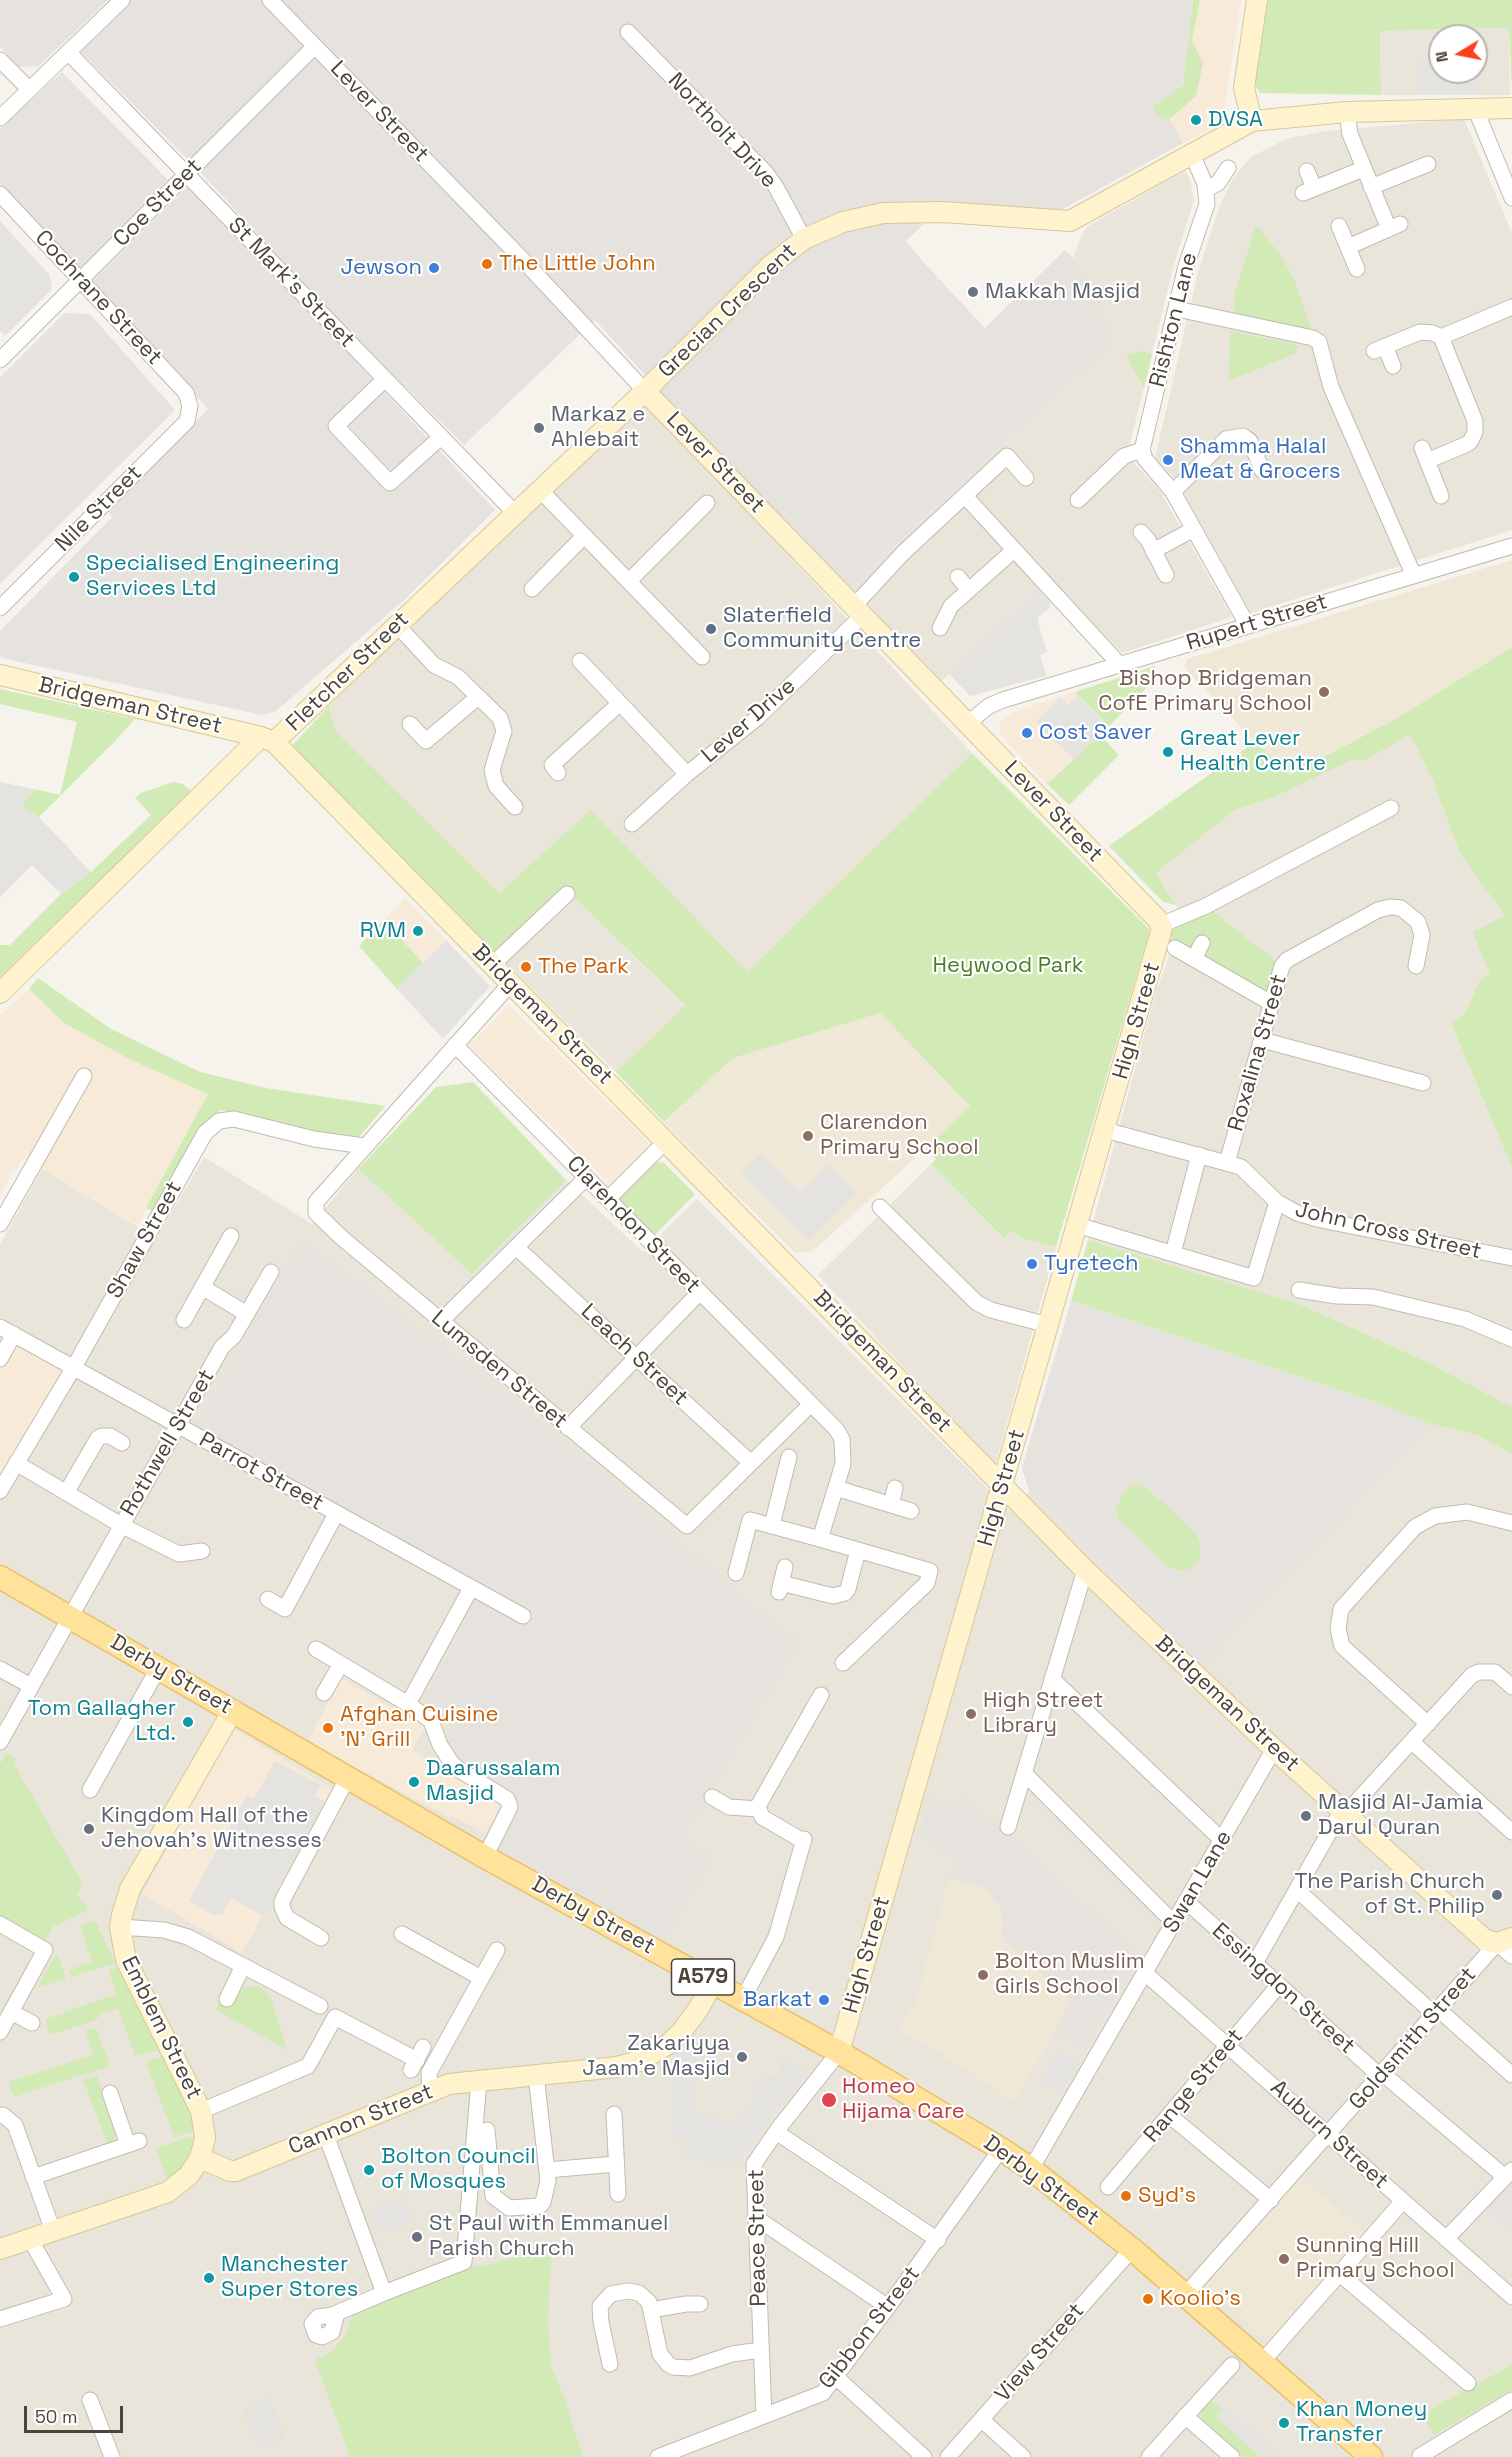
<!DOCTYPE html>
<style>
body{margin:0}
#map{position:relative;width:1512px;height:2457px;overflow:hidden;background:#f6f3ec;font-family:"Space Grotesk",sans-serif}
canvas{display:block}
.north{position:absolute;left:1428px;top:24px;width:60px;height:60px;box-sizing:border-box;background:#fff;border:2px solid #b7b4b0;border-radius:50%;rotate:260deg;font-size:16px;font-weight:700;line-height:24px;text-align:center;color:#4b4439}
.north::after{content:'';display:block;margin:auto;width:21px;height:27px;background:#fc3f1d;clip-path:polygon(50% 0,100% 100%,50% 72%,0 100%)}
.scale{position:absolute;left:24px;top:2406px;width:99px;height:27px;box-sizing:border-box;border:3px solid #4b4439;border-top:0;padding-left:8px;font-size:18px;line-height:21px;white-space:nowrap;color:#4b4439;-webkit-text-stroke:4px #fff;paint-order:stroke}
</style>
<div id="map">
<canvas width="1512" height="2457"></canvas>
<div class="north">N</div>
<div class="scale">50 m</div>
</div>
<script>
const ctx = document.querySelector('canvas').getContext('2d');
ctx.lineJoin = 'round';
function fillPath(path, color) { ctx.fillStyle = color; ctx.fill(path, 'evenodd'); }
const poly = rows => new Path2D(rows.map(r => 'M' + r).join(''));
function trace(path, color, width, dash) { ctx.strokeStyle = color; ctx.lineWidth = width; ctx.lineCap = dash ? 'butt' : 'round'; ctx.setLineDash(dash || []); ctx.stroke(path); }
function drawText(font, color, halo, rows, align = 'center') {
  ctx.font = font + ' "Space Grotesk",sans-serif'; ctx.lineWidth = 4.5; ctx.setLineDash([]); ctx.textBaseline = 'middle'; ctx.strokeStyle = halo; ctx.fillStyle = color; for (const [text, x, y, turn = 0] of rows) {
    ctx.save(); ctx.translate(x, y); ctx.rotate((+turn || 0) * Math.PI / 180); ctx.textAlign = isNaN(turn) ? turn : align; if (halo) ctx.strokeText(text, 0, 0); ctx.fillText(text, 0, 0); ctx.restore();
  }
}
const residential = poly([
 [1509,28,1510,95,1381,95,1380,31],
 [1440,36,1476,36,1476,72,1440,72],
 [1464,119,1512,233,1512,530,1251,613,1177,481,1155,458,1198,272,1220,205,1232,180,1251,157,1286,139,1325,131],
 [1185,171,1190,179,1194,200,1173,268,1129,448,1134,463,1160,491,1232,617,1122,653,1051,579,942,681,851,588,1006,439,1113,342,1073,258,1083,232,1088,226],
 [644,400,972,753,747,973,591,811,499,893,335,730,329,706],
 [1410,735,1433,781,1460,854,1505,916,1490,975,1480,979,1465,1014,1451,1023,1512,1168,1512,1407,1425,1361,1302,1305,1088,1240,1156,992,1177,933,1184,925,1176,905,1156,873,1235,810,1272,798,1352,760,1365,759],
 [567,890,685,1007,616,1072,499,956],
 [204,1157,312,1224,358,1169,472,1274,566,1180,643,1252,697,1199,1011,1512,1029,1491,1201,1666,1431,1424,1477,1435,1512,1454,1512,2179,1484,2211,1512,2235,1512,2457,0,2457,0,1479,69,1357,0,1317,0,1244,42,1169,157,1238],
 [931,1164,1003,1239,1010,1231,1024,1239,1056,1247,995,1466,818,1275]
]);
const commercial = poly([
 [1200,0,1241,0,1222,123,1183,143,1170,119,1196,96,1203,63,1192,40],
 [1075,692,1109,726,1074,761,1071,760,1047,784,1004,739,1000,734,999,725,1003,718,1021,709],
 [405,898,446,940,423,963,384,920],
 [29,989,64,1023,131,1060,208,1094,137,1225,23,1158,16,1169,13,1171,0,1194,0,1016],
 [509,1005,650,1144,610,1184,469,1045],
 [0,1317,69,1356,1,1479,0,1479],
 [341,1678,425,1726,412,1750,499,1801,501,1806,487,1831,483,1833,451,1815,450,1818,312,1744,310,1737],
 [233,1728,333,1790,242,1953,142,1894]
]);
const industrial = poly([
 [0,0,108,0,39,66,19,67,0,47],
 [131,0,1193,0,1183,86,1163,120,1170,119,1183,143,1054,214,925,201,924,224,906,241,925,264,985,328,1065,250,1073,258,1114,342,1006,439,851,588,672,405,595,320,464,445,316,298,207,179,81,52,95,34],
 [62,72,168,180,80,268,0,187,0,128],
 [190,184,495,510,404,600,275,712,262,715,2,658,0,653,0,631,112,517,108,512,208,409,92,281],
 [65,313,90,314,175,410,0,584,0,377],
 [302,1239,555,1433,764,1615,800,1641,681,1839,713,1857,664,1943,497,1850,523,1804,466,1770,445,1741,453,1726,421,1707,483,1586,193,1430],
 [1071,1301,1386,1406,1431,1424,1202,1667,1029,1491,1022,1468],
 [931,1795,956,1807,965,1795,1138,1954,1085,2049,1055,2029,1071,2000,1015,1949,1002,1941,1003,1920,981,1887,949,1879,956,1861,919,1837],
 [1512,2179,1512,2235,1484,2211]
]);
const education = poly([
 [1512,560,1512,647,1399,717,1290,775,1255,742,1185,668,1187,659],
 [880,1013,971,1107,812,1252,795,1253,664,1123,733,1058],
 [949,1879,981,1887,992,1896,1000,1909,1003,1920,1002,1941,1015,1949,1071,2000,1015,2102,939,2053,898,2030,910,2007,914,2009],
 [1300,2175,1365,2233,1268,2341,1203,2285]
]);
const green = poly([
 [1193,0,1200,0,1192,40,1203,63,1196,96,1170,119,1163,120,1152,107,1183,86],
 [1268,0,1512,0,1512,95,1509,28,1380,31,1381,95,1260,93,1253,81],
 [1255,228,1260,228,1282,258,1294,279,1312,331,1234,316,1234,296],
 [1230,331,1298,345,1296,353,1229,381],
 [1142,351,1152,355,1144,388,1126,355],
 [1512,647,1512,1168,1451,1023,1465,1014,1480,979,1490,974,1473,932,1505,916,1460,854,1433,781,1410,735,1365,760,1352,760,1272,798,1235,810,1156,873,1176,905,1163,902,1109,846,1255,742,1290,775,1399,717],
 [1155,666,1156,676,1153,681,1109,726,1075,692],
 [0,689,135,719,115,741,39,817,21,807,34,789,60,795,77,722,0,704],
 [329,706,335,730,499,893,591,810,747,972,972,753,1150,930,1056,1247,1024,1239,1010,1231,1004,1239,931,1164,936,1159,925,1149,970,1106,880,1013,733,1058,664,1122,616,1072,685,1006,567,890,499,956,289,749],
 [1100,735,1119,755,1069,805,1047,784],
 [173,782,183,784,191,791,0,977,0,945,10,945,61,894,91,872,151,815,135,798,141,793],
 [1206,906,1282,966,1271,1003,1160,939,1161,925],
 [384,920,423,963,397,989,359,946],
 [38,978,111,1029,200,1072,266,1088,385,1106,359,1137,314,1133,221,1110,200,1128,152,1211,146,1208,208,1094,131,1060,64,1023,29,989],
 [473,1082,566,1180,472,1274,358,1169,436,1087],
 [655,1162,664,1163,695,1194,654,1236,618,1199],
 [1088,1240,1302,1305,1425,1361,1512,1407,1512,1454,1477,1435,1431,1424,1386,1406,1071,1301],
 [1137,1484,1148,1489,1195,1533,1200,1543,1201,1554,1197,1563,1188,1570,1181,1571,1168,1567,1120,1520,1115,1510,1125,1491,1130,1486],
 [7,1753,15,1758,14,1764,83,1884,77,1895,89,1910,54,1926,44,1943,0,1917,0,1764],
 [95,1920,115,1963,71,1977,68,1970,92,1962,80,1925],
 [57,1953,66,1979,37,1988],
 [117,1967,160,2050,135,2056,118,2009,101,2014,94,2021,49,2035,45,2019,117,1994,108,1970],
 [259,1986,270,1996,287,2050,216,2010,220,2000,236,1995,245,1987],
 [96,2028,110,2066,14,2097,8,2082,93,2055,86,2031],
 [164,2056,193,2116,195,2131,174,2137,146,2062],
 [97,2076,116,2134,113,2141,108,2144,83,2080],
 [194,2136,194,2145,185,2167,168,2181,156,2148],
 [517,2257,551,2257,548,2320,551,2366,564,2397,583,2457,350,2457,315,2360,334,2350,345,2335,353,2314,471,2265,482,2266],
 [1512,2365,1512,2389,1434,2435,1427,2424,1429,2410],
 [1212,2401,1222,2410,1216,2417,1261,2457,1245,2457,1201,2419,1201,2411]
]);
const parking = poly([
 [1418,59,1440,59,1440,72,1476,72,1476,59,1481,59,1480,95,1419,95],
 [0,221,49,274,52,285,51,290,5,336,0,330],
 [1039,590,1050,602,1050,608,1037,618,1047,652,1040,655,1046,676,970,696,949,674],
 [1078,696,1108,726,1074,760,1036,722,1060,697,1068,705],
 [0,782,34,789,22,807,39,817,91,872,61,894,32,865,0,897],
 [446,940,490,986,443,1039,397,989],
 [762,1153,800,1192,829,1164,857,1193,808,1241,741,1173],
 [275,1761,321,1785,315,1796,325,1802,263,1916,231,1898,222,1914,213,1915,189,1901,247,1795,254,1799],
 [684,2045,704,2052,695,2080,694,2114,736,2122,751,2103,761,2073,776,2077,783,2059,807,2073,743,2154,742,2164,686,2160,686,2139,678,2138,673,2134,672,2076,674,2075,672,2054],
 [1059,2050,1079,2062,1060,2093,1040,2081],
 [404,2196,413,2222,383,2233,369,2210],
 [270,2396,285,2439,259,2448,242,2408],
 [1224,2407,1281,2457,1261,2457,1216,2417]
]);
const street = poly([
 [270,0,522,259,645,391],
 [628,32,766,173,776,187,804,239],
 [68,52,515,513],
 [0,60,29,89],
 [1475,108,1512,198],
 [1347,112,1350,134,1389,229],
 [0,118,122,0],
 [1192,154,1205,184,1207,204,1186,266,1142,450,1145,459,1173,492,1248,626],
 [1307,171,1314,188],
 [1371,187,1428,164],
 [1206,190,1218,183,1228,168],
 [1303,193,1363,169],
 [0,194,186,393,190,406,187,421,0,608],
 [1339,226,1357,269],
 [1348,247,1400,224],
 [1177,309,1313,338,1319,342,1331,387,1414,576],
 [1385,346,1393,366],
 [1374,351,1420,332,1433,333,1441,337],
 [0,360,315,46],
 [385,379,336,426,390,483,441,437],
 [1422,448,1441,496],
 [1427,461,1465,445,1470,442,1475,432,1475,421,1441,337,1512,307],
 [540,490,702,657],
 [1173,492,1226,439,1243,436,1250,441,1262,470],
 [965,496,1120,665],
 [1078,500,1124,456,1142,450],
 [1141,532,1148,540,1166,575],
 [1153,551,1194,529],
 [958,577,969,590],
 [629,581,707,503],
 [532,589,584,536],
 [854,606,903,553,1007,456,1026,478],
 [397,625,434,665,458,677,500,718,504,731,492,770,496,786,515,807],
 [940,628,951,606,1014,550],
 [580,661,687,774],
 [968,723,989,706,1003,700,1512,546],
 [410,724,426,741,478,697],
 [558,773,552,765,620,703],
 [632,824,687,774,757,718,863,615],
 [1161,925,1206,906,1391,808],
 [1175,948,1271,1003],
 [1194,959,1202,943],
 [492,965,567,894],
 [510,984,316,1202,316,1213,342,1238,687,1526,811,1404],
 [1262,1040,1423,1083],
 [455,1045,836,1429,842,1439,843,1464,820,1539,930,1571,927,1583,843,1663],
 [1105,1130,1241,1167,1277,1202,1297,1213,1321,1220,1512,1258],
 [1227,1163,1282,966,1287,960,1378,910,1390,907,1401,908,1418,922,1422,935,1416,966],
 [608,1199,665,1142],
 [880,1207,977,1303,991,1310,1048,1325],
 [0,1224,84,1076],
 [1077,1225,1254,1278,1277,1202],
 [516,1247,751,1463],
 [1173,1253,1199,1155],
 [202,1287,247,1314],
 [1299,1290,1337,1296,1373,1297,1465,1319,1512,1339],
 [184,1320,231,1236],
 [441,1321,586,1178],
 [0,1327,523,1616],
 [0,1359,14,1334],
 [568,1428,699,1293],
 [16,1463,121,1525,179,1554,202,1551],
 [836,1488,911,1511],
 [0,1491,74,1367,205,1133,219,1121,234,1119,314,1139,364,1146],
 [66,1493,98,1438,102,1436,110,1436,122,1443],
 [891,1505,895,1488],
 [772,1525,789,1457],
 [736,1573,750,1520,820,1539],
 [781,1583,833,1596,845,1593,848,1589,858,1550],
 [779,1592,785,1567],
 [268,1599,285,1609,336,1514],
 [316,1649,408,1704,431,1721,440,1745,451,1762,458,1769,507,1799,510,1807,485,1857],
 [0,1669,31,1686],
 [1052,1679,1222,1840],
 [324,1693,341,1664],
 [408,1704,471,1588],
 [1428,1724,1342,1646,1338,1629,1341,1609,1415,1527,1435,1516,1467,1512,1512,1523],
 [0,1742,222,1347,234,1336,271,1272],
 [1412,1742,1512,1832],
 [1024,1773,1174,1923],
 [90,1790,159,1667],
 [712,1797,729,1807,758,1809],
 [1346,1813,1472,1675,1479,1672,1495,1672,1512,1687],
 [1008,1827,1085,1570],
 [803,1841,762,1817,758,1806,821,1695],
 [1297,1890,1434,2014],
 [1187,1902,1380,2076],
 [0,1924,45,1950,0,2032],
 [120,1927,164,1930,188,1937,320,2006],
 [402,1934,481,1978],
 [321,1938,287,1918,282,1907,282,1901,348,1777],
 [1255,1963,1342,1810],
 [1145,1973,1512,2297],
 [227,1999,243,1966],
 [743,1999,776,1937,804,1839],
 [1438,2009,1512,2075],
 [11,2012,32,2023],
 [411,2070,423,2047],
 [1382,2073,1505,2177],
 [430,2091,429,2073,497,1950],
 [110,2093,128,2145],
 [201,2111,308,2066,335,2017,417,2060],
 [614,2114,618,2194],
 [3,2115,15,2125,53,2231],
 [1169,2115,1271,2200],
 [487,2130,493,2196,509,2208,540,2206,543,2202,548,2181,536,2075],
 [776,2132,938,2240],
 [326,2135,384,2293],
 [1031,2169,1274,1749],
 [547,2170,616,2164],
 [33,2177,139,2141],
 [1108,2187,1279,1985],
 [755,2217,888,2307],
 [1446,2239,1512,2170],
 [1340,2274,1468,2383],
 [1185,2295,1497,1943,1512,1956],
 [651,2310,686,2304,700,2304],
 [337,2313,332,2332,322,2337,316,2335,312,2324,318,2317,332,2315,384,2293,464,2262,479,2080],
 [0,2319,64,2299,30,2239],
 [1261,2363,1403,2201],
 [610,2364,601,2322,600,2306,611,2294,628,2291,639,2293,649,2302,660,2354,668,2364,673,2367,690,2368,732,2354,761,2350],
 [836,2377,924,2457],
 [90,2400,112,2457],
 [764,2416,754,2164,778,2129,839,2052],
 [1185,2416,1232,2457],
 [982,2420,1023,2457],
 [1420,2456,1512,2400],
 [658,2457,823,2393,888,2307,1001,2149],
 [948,2457,1132,2249],
 [1149,2457,1232,2365]
]);
const secondary = poly([
 [1252,121,1244,88,1257,0],
 [645,391,1158,920,1162,928,839,2052],
 [0,675,261,737,274,742,1085,1570,1274,1749,1485,1940,1497,1943,1512,1938],
 [274,742,645,391,770,266,804,239,843,222,883,213,943,212,1070,221,1252,121,1347,112,1512,108],
 [0,993,261,737],
 [200,2158,205,2138,201,2111,126,1960,120,1927,122,1915,130,1889,233,1710],
 [0,2249,168,2192,189,2175,200,2158,230,2171,236,2171,449,2084,617,2067,640,2061,670,2043,682,2031,699,2008,713,1982]
]);
const primary = poly([
 [0,1577,485,1857,839,2052,1001,2149,1031,2169,1132,2249,1371,2457]
]);
const markers = [
 [1196,120,6,"#0f9aa8"],
 [487,264,6,"#e8710a"],
 [434,268,6,"#3f7fe0"],
 [973,292,6,"#6b7280"],
 [539,428,6,"#6b7280"],
 [1168,460,6,"#3f7fe0"],
 [74,577,6,"#0f9aa8"],
 [711,629,6,"#5c6f8a"],
 [1324,692,6,"#8d6e63"],
 [1027,733,6,"#3f7fe0"],
 [1168,752,6,"#0f9aa8"],
 [418,931,6,"#0f9aa8"],
 [526,967,6,"#e8710a"],
 [808,1136,6,"#8d6e63"],
 [1032,1264,6,"#3f7fe0"],
 [971,1714,6,"#8d6e63"],
 [188,1722,6,"#0f9aa8"],
 [328,1728,6,"#e8710a"],
 [414,1782,6,"#0f9aa8"],
 [1306,1816,6,"#6b7280"],
 [89,1829,6,"#6b7280"],
 [1497,1895,6,"#6b7280"],
 [983,1975,6,"#8d6e63"],
 [824,2000,6,"#3f7fe0"],
 [742,2057,6,"#6b7280"],
 [829,2100,8,"#e0444e"],
 [369,2170,6,"#0f9aa8"],
 [1126,2196,6,"#e8710a"],
 [417,2237,6,"#6b7280"],
 [1284,2259,6,"#8d6e63"],
 [209,2278,6,"#0f9aa8"],
 [1148,2299,6,"#e8710a"],
 [1284,2423,6,"#0f9aa8"]
];
const shields = [
 [703,1977,63]
];
const shieldNames = [
 ["A579",703,1977]
];
const streetNames = [
 ["Lever Street",379,112,46],
 ["Northolt Drive",722,131,47],
 ["Coe Street",158,203,-45],
 ["St Mark's Street",291,283,46],
 ["Cochrane Street",98,298,47],
 ["Grecian Crescent",728,311,-44],
 ["Rishton Lane",1174,320,-76],
 ["Lever Street",715,463,46],
 ["Nile Street",99,509,-45],
 ["Rupert Street",1257,623,-17],
 ["Fletcher Street",348,672,-44],
 ["Bridgeman Street",130,706,13],
 ["Lever Drive",749,721,-41],
 ["Lever Street",1053,812,46],
 ["Bridgeman Street",542,1015,45],
 ["High Street",1137,1021,-74],
 ["Roxalina Street",1258,1053,-74],
 ["Clarendon Street",633,1225,46],
 ["John Cross Street",1388,1231,13],
 ["Shaw Street",145,1240,-61],
 ["Leach Street",634,1355,43],
 ["Bridgeman Street",882,1362,46],
 ["Lumsden Street",499,1370,40],
 ["Rothwell Street",168,1443,-60],
 ["Parrot Street",261,1472,29],
 ["High Street",1002,1488,-74],
 ["Derby Street",171,1675,30],
 ["Bridgeman Street",1227,1704,43],
 ["Swan Lane",1198,1882,-60],
 ["Derby Street",593,1916,29],
 ["High Street",867,1955,-74],
 ["Essingdon Street",1283,1989,42],
 ["Emblem Street",161,2028,64],
 ["Goldsmith Street",1413,2039,-49],
 ["Range Street",1194,2086,-50],
 ["Cannon Street",361,2120,-22],
 ["Auburn Street",1329,2135,42],
 ["Derby Street",1041,2181,36],
 ["Peace Street",758,2238,-91],
 ["Gibbon Street",870,2328,-52],
 ["View Street",1040,2353,-49]
];
const cultureNames = [
 ["DVSA",1208,120],
 ["Specialised Engineering",86,564],
 ["Services Ltd",86,589],
 ["Great Lever",1180,739],
 ["Health Centre",1180,764],
 ["RVM",406,931,"right"],
 ["Tom Gallagher",176,1709,"right"],
 ["Ltd.",176,1734,"right"],
 ["Daarussalam",426,1769],
 ["Masjid",426,1794],
 ["Bolton Council",381,2157],
 ["of Mosques",381,2182],
 ["Manchester",221,2265],
 ["Super Stores",221,2290],
 ["Khan Money",1296,2410],
 ["Transfer",1296,2435]
];
const foodNames = [
 ["The Little John",499,264],
 ["The Park",538,967],
 ["Afghan Cuisine",340,1715],
 ["'N' Grill",340,1740],
 ["Syd's",1138,2196],
 ["Koolio's",1160,2299]
];
const shopNames = [
 ["Jewson",422,268,"right"],
 ["Shamma Halal",1180,447],
 ["Meat & Grocers",1180,472],
 ["Cost Saver",1039,733],
 ["Tyretech",1044,1264],
 ["Barkat",812,2000,"right"]
];
const worshipNames = [
 ["Makkah Masjid",985,292],
 ["Markaz e",551,415],
 ["Ahlebait",551,440],
 ["Masjid Al-Jamia",1318,1803],
 ["Darul Quran",1318,1828],
 ["Kingdom Hall of the",101,1816],
 ["Jehovah's Witnesses",101,1841],
 ["The Parish Church",1485,1882,"right"],
 ["of St. Philip",1485,1907,"right"],
 ["Zakariyya",730,2044,"right"],
 ["Jaam'e Masjid",730,2069,"right"],
 ["St Paul with Emmanuel",429,2224],
 ["Parish Church",429,2249]
];
const serviceNames = [
 ["Slaterfield",723,616],
 ["Community Centre",723,641]
];
const educationNames = [
 ["Bishop Bridgeman",1312,679,"right"],
 ["CofE Primary School",1312,704,"right"],
 ["Clarendon",820,1123],
 ["Primary School",820,1148],
 ["High Street",983,1701],
 ["Library",983,1726],
 ["Bolton Muslim",995,1962],
 ["Girls School",995,1987],
 ["Sunning Hill",1296,2246],
 ["Primary School",1296,2271]
];
const parkNames = [
 ["Heywood Park",1008,966]
];
const healthNames = [
 ["Homeo",842,2087],
 ["Hijama Care",842,2112]
];
fillPath(residential, '#eae5da');
fillPath(commercial, '#f7ead8');
fillPath(industrial, '#e6e2dd');
fillPath(education, '#efe8d6');
fillPath(green, '#d2eab5');
fillPath(parking, '#e5e3e0');
trace(street, '#c2bbae', 17);
trace(secondary, '#d6c79b', 22);
trace(primary, '#e6c16a', 25);
trace(street, '#fff', 15);
trace(secondary, '#fff3cd', 20);
trace(primary, '#ffe39c', 22);
for (const [x, y, r, color] of markers) { const dot = new Path2D(); dot.arc(x, y, r, 0, 2 * Math.PI); ctx.fillStyle = color; ctx.fill(dot); trace(dot, '#fff', 2); }
for (const [x, y, w] of shields) { const box = new Path2D(); box.roundRect(x - w / 2, y - 18, w, 36, 4.5); ctx.fillStyle = '#fff'; ctx.fill(box); trace(box, '#4b4439', 1.5); }
drawText('bold 21px', '#4b4439', null, shieldNames);
drawText('22px', '#4b4439', '#fff', streetNames);
drawText('22px', '#0d838f', '#fff', cultureNames, 'left');
drawText('22px', '#c56008', '#fff', foodNames, 'left');
drawText('22px', '#366cbe', '#fff', shopNames, 'left');
drawText('22px', '#5b616d', '#fff', worshipNames, 'left');
drawText('22px', '#4e5e75', '#fff', serviceNames, 'left');
drawText('22px', '#785e54', '#fff', educationNames, 'left');
drawText('22px', '#4a7f2a', '#fff', parkNames);
drawText('22px', '#be3a42', '#fff', healthNames, 'left');
</script>
